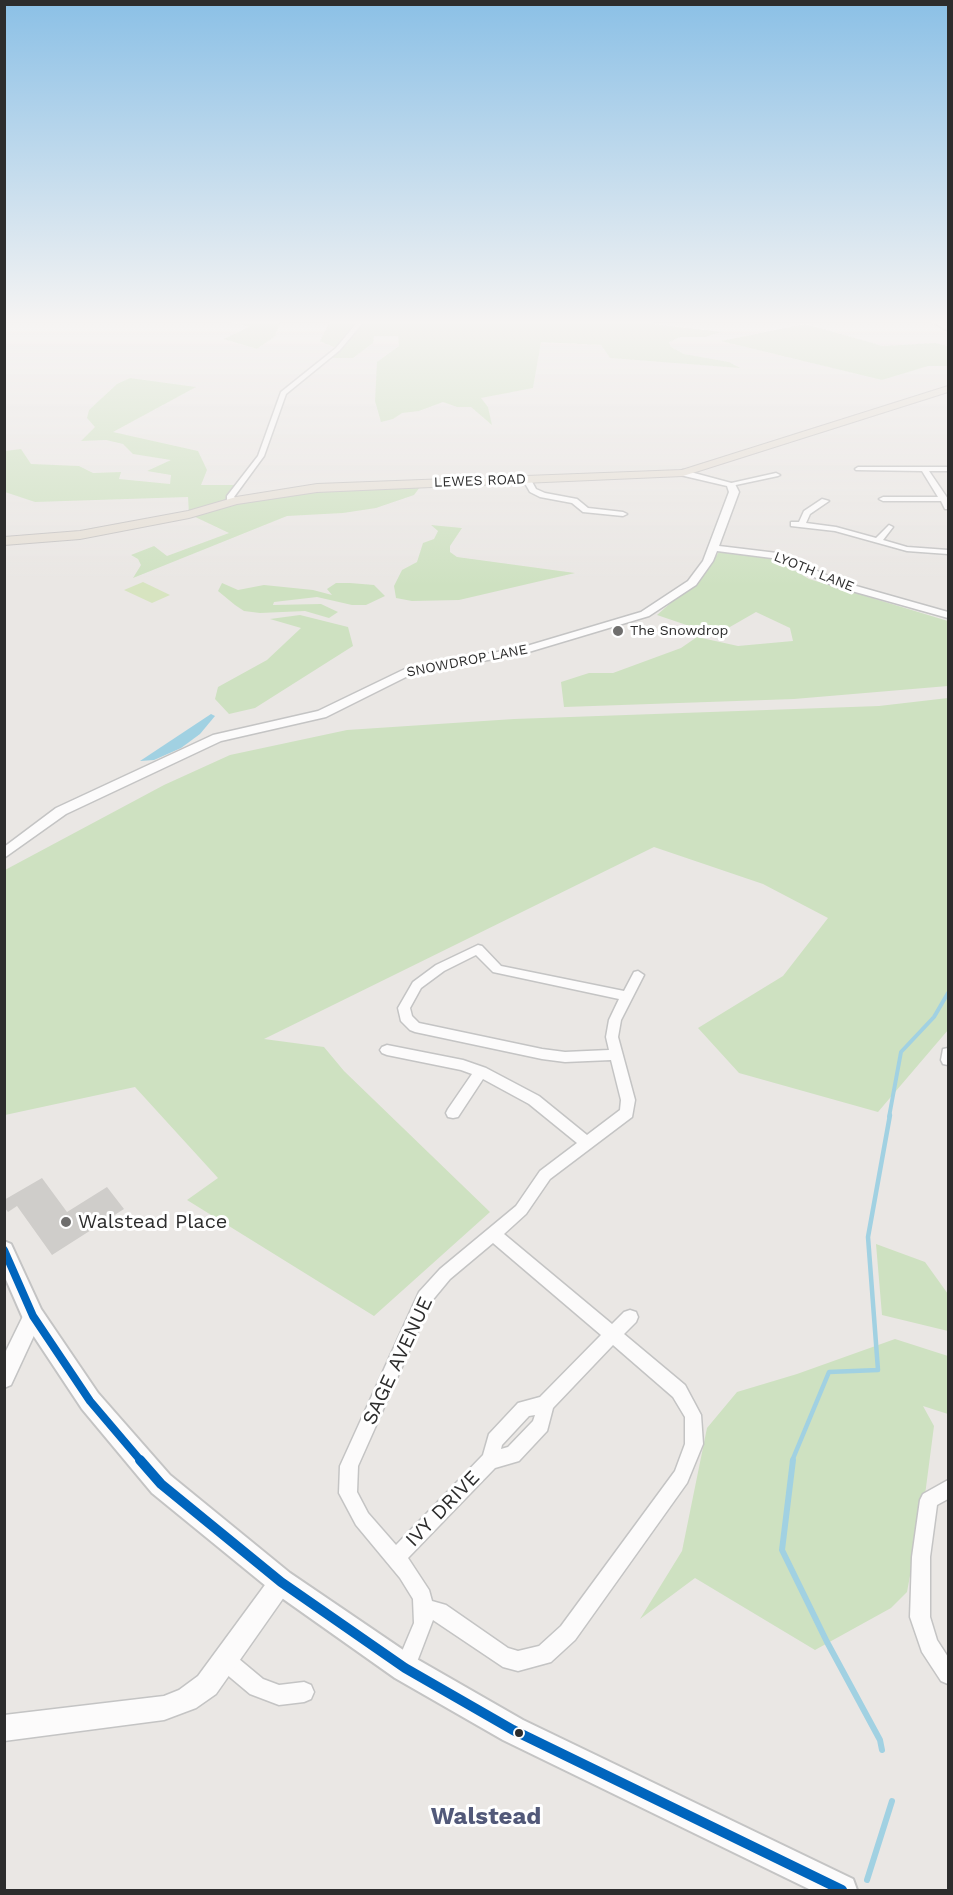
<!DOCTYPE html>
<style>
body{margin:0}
#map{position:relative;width:953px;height:1895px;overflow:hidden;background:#eae7e4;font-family:"Work Sans",sans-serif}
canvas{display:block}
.frame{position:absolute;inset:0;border:6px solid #2d2d2d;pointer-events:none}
</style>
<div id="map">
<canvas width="953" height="1895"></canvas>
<div class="frame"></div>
</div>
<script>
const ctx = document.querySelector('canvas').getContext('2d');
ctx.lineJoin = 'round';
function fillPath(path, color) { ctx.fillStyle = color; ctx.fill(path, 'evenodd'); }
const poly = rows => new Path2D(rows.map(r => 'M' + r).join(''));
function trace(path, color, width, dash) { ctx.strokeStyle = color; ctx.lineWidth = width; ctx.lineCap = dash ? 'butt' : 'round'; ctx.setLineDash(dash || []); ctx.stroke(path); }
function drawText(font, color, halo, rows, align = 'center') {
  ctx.font = font + ' "Work Sans",sans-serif'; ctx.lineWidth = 6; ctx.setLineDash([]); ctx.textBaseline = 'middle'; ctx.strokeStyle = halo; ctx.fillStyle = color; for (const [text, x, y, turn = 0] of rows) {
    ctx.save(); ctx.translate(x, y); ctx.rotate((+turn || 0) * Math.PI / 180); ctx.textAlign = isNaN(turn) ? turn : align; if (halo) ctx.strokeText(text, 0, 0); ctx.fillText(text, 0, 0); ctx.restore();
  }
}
const green = poly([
 [224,320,281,320,275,336,257,349,224,339,249,327],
 [331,320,650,320,653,324,721,332,705,337,680,337,669,342,671,347,684,354,729,362,740,368,610,358,601,345,541,342,533,388,481,398,488,407,492,425,471,407,457,407,443,402,419,411,402,413,393,419,381,422,375,401,377,362,399,346,398,336,374,336,373,343,353,358,327,358,338,349,320,341],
 [805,324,883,346,935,343,948,346,948,366,928,366,882,380,721,341],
 [130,378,196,387,113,432,198,451,207,470,201,485,239,485,230,498,317,488,423,483,414,495,376,508,343,513,287,516,133,578,141,565,138,559,131,555,154,546,167,556,229,533,189,514,188,497,35,502,5,492,5,451,21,449,31,464,79,466,93,473,121,472,119,479,170,484,171,475,147,471,171,460,133,454,123,444,106,440,81,441,95,427,87,418,89,410,117,384],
 [431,525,462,528,450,546,450,552,457,557,575,573,459,600,412,601,396,598,394,586,402,570,417,562,423,543,434,539,438,531],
 [719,552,772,557,809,579,948,621,948,686,794,699,564,707,561,682,589,673,613,673,681,648,697,637,738,646,793,641,790,628,756,612,716,635,657,615,701,576],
 [222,583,238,590,264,585,313,590,332,595,327,589,336,583,350,583,374,585,385,596,366,605,352,605,317,597,274,602,273,605,321,604,338,612,329,618,305,611,260,613,244,611,235,605,218,591],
 [300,615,348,627,353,646,255,708,229,714,215,699,218,687,267,660,301,628,270,619],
 [948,698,948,1030,878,1112,739,1073,698,1028,783,976,828,918,763,884,654,847,264,1039,324,1047,344,1071,490,1212,374,1316,187,1200,218,1178,135,1087,5,1115,5,870,164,785,230,755,347,730,514,719,879,706],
 [876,1244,925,1262,948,1294,948,1331,882,1315],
 [895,1339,948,1356,948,1414,923,1406,934,1426,925,1495,907,1592,891,1608,815,1650,695,1578,640,1619,682,1551,707,1428,737,1392,797,1374]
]);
const pitch = poly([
 [143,582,170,595,152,603,124,590]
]);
const water = poly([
 [211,714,215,716,200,734,181,748,154,760,140,761]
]);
const streamFar2 = poly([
 [889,1117,901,1052,934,1017,948,993]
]);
const streamFar1 = poly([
 [792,1461,829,1372,878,1370,868,1237,890,1115]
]);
const stream = poly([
 [793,1460,782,1550,827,1642,880,1740,882,1750],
 [867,1880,892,1801]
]);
const building = poly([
 [42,1178,67,1212,107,1187,124,1209,52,1255,17,1206,8,1212,4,1207,4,1200]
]);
const minor = poly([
 [359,320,365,320,340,350,286,394,264,456,234,497,240,501,236,503,227,500,227,496,258,456,281,392,336,348,359,320],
 [929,320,936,320,948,327,948,331,929,320],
 [858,467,948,467,948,471,929,471,948,499,948,509,945,509,941,501,883,501,879,499,883,497,938,497,922,471,856,470,855,469,858,467],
 [776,473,780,475,778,476,731,486,727,484,776,473],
 [524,478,530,478,536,489,545,493,577,499,588,508,623,512,627,514,623,516,583,512,572,503,540,497,530,492,523,480,524,478],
 [822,499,829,501,810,514,806,523,836,527,876,538,889,525,893,527,883,540,907,547,948,550,948,554,907,551,835,531,791,526,791,522,799,522,804,511,822,499],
 [478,945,482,946,501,966,624,991,634,972,638,971,644,975,621,1020,618,1037,635,1100,632,1117,550,1179,526,1214,504,1234,612,1324,624,1312,630,1310,636,1312,638,1317,636,1322,624,1334,685,1385,701,1415,703,1444,687,1483,575,1640,551,1662,518,1671,503,1667,433,1620,412,1675,405,1678,398,1675,395,1668,414,1623,413,1599,400,1578,356,1525,339,1493,340,1466,419,1292,440,1269,516,1206,540,1171,577,1143,529,1104,483,1079,458,1117,453,1118,448,1117,446,1113,448,1109,472,1074,461,1070,387,1055,382,1053,380,1050,382,1047,387,1045,463,1060,486,1068,539,1096,587,1135,620,1110,621,1100,611,1060,565,1062,542,1059,415,1032,410,1030,401,1021,398,1008,413,982,436,965,478,945],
 [476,955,493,972,619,999,609,1020,606,1037,609,1050,565,1052,542,1049,419,1023,412,1016,410,1008,421,988,444,971,476,955],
 [493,1243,601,1335,540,1397,518,1403,489,1434,483,1455,396,1545,368,1513,357,1492,358,1466,431,1302,450,1279,493,1243],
 [613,1345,673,1397,685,1417,685,1444,675,1471,561,1626,539,1646,518,1651,508,1648,446,1605,432,1601,429,1590,408,1558,495,1468,519,1461,547,1431,553,1408,613,1345],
 [535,1415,533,1421,508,1447,501,1449,502,1445,529,1416,535,1415],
 [948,1048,948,1065,943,1064,941,1060,943,1049,948,1048],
 [948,1480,948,1499,937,1505,930,1557,930,1617,937,1640,948,1657,948,1684,941,1681,922,1652,910,1617,912,1557,920,1500,923,1494,948,1480],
 [226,1651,233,1654,263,1679,279,1685,304,1682,311,1685,314,1692,311,1699,304,1702,279,1705,250,1694,219,1668,216,1661,219,1654,226,1651]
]);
const tertiary = poly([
 [683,470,735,484,739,492,719,546,777,553,842,582,948,612,948,618,834,586,772,558,717,551,713,561,696,585,649,616,522,654,414,673,326,717,221,741,66,814,4,858,4,847,56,808,213,735,318,711,407,668,520,648,641,612,688,581,703,561,729,492,727,486,680,475,680,471,683,470],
 [33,1307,40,1310,43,1316,11,1385,4,1388,4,1355,26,1310,33,1307],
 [281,1570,289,1574,293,1582,289,1590,216,1694,196,1708,164,1720,4,1741,4,1715,164,1696,179,1690,198,1676,273,1574,281,1570]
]);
const secondary = poly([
 [4,1241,11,1244,41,1309,98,1393,170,1475,290,1573,415,1658,523,1720,853,1879,857,1890,811,1890,503,1740,395,1678,272,1591,152,1493,82,1409,25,1323,4,1275,4,1241]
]);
const trunk = poly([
 [948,386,948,392,683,476,317,492,237,504,189,518,80,539,4,545,4,537,80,531,188,511,236,497,317,484,682,470,948,386]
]);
const bus1Far1 = poly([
 [4,1250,33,1316,90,1401,141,1461]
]);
const bus1 = poly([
 [140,1460,161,1484,281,1582,405,1668,513,1730,842,1890]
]);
const markers = [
 [618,631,6,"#6f6e6d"],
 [66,1222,6,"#6f6e6d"],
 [519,1733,5,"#2d2d2d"]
];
const farStreetnames = [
 ["LEWES ROAD",480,481,-2],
 ["LYOTH LANE",814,572,22],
 ["SNOWDROP LANE",467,661,-11]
];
const farPoinames = [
 ["The Snowdrop",630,631]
];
const nearPoinames = [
 ["Walstead Place",78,1222]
];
const nearStreetnames = [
 ["SAGE AVENUE",398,1361,-65],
 ["IVY DRIVE",443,1509,-46]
];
const nearQuarternames = [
 ["Walstead",486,1817]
];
fillPath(green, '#cee1c1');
fillPath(pitch, '#d7e4c0');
fillPath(water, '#a1d1e2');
trace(streamFar2, '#a1d1e2', 4);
trace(streamFar1, '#a1d1e2', 4.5);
trace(stream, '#a1d1e2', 6);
fillPath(building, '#cfcdca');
trace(minor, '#c4c4c4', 3);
trace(tertiary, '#c4c4c4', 3);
trace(secondary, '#c4c4c4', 4);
trace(trunk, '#c6c4c3', 2);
fillPath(minor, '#fcfbfb');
fillPath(tertiary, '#fcfbfb');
fillPath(secondary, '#fcfbfb');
fillPath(trunk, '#e6e0d7');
trace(bus1Far1, '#0065bd', 8);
trace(bus1, '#0065bd', 10);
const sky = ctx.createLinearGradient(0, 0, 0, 586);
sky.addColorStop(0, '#8bc0e6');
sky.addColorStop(0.55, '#f6f4f3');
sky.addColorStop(1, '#f6f4f300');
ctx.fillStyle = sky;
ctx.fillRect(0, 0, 953, 586);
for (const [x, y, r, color] of markers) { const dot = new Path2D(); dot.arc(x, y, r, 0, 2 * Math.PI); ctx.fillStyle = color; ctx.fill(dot); trace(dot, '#fff', 2); }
drawText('14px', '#2d2d2d', '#fff', farStreetnames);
drawText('14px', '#2d2d2d', '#fff', farPoinames, 'left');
drawText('20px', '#2d2d2d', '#fff', nearPoinames, 'left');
drawText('20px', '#2d2d2d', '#fff', nearStreetnames);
drawText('bold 24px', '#525979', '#fff', nearQuarternames);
</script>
